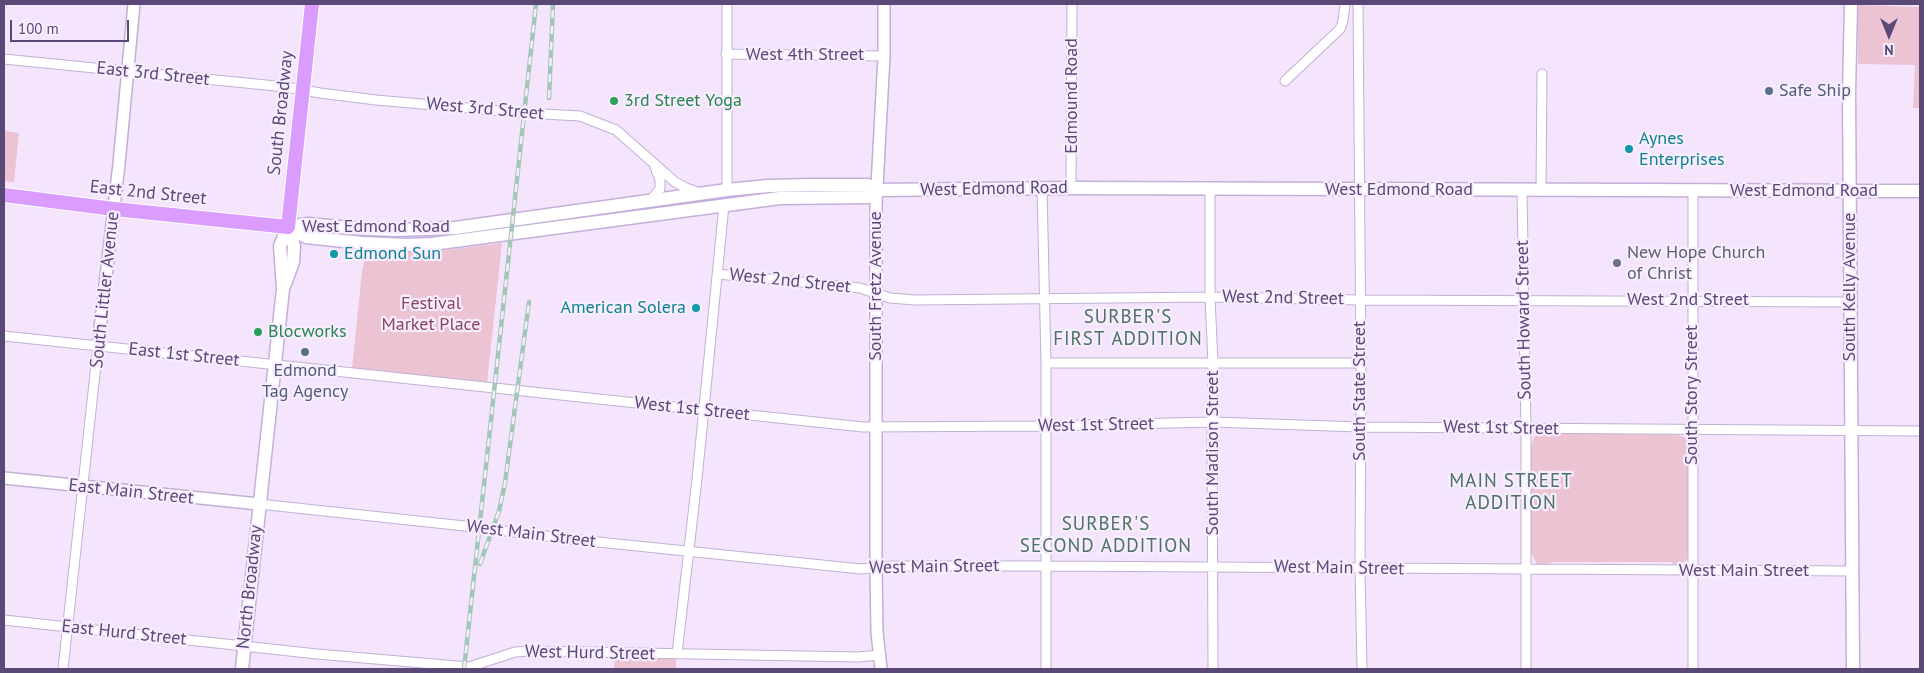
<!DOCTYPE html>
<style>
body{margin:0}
#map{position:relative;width:1924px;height:673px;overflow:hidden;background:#f4e5fd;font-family:"PT Sans",sans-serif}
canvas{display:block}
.frame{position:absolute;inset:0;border:5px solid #5a4977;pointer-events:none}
.north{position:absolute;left:1864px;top:10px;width:50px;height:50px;-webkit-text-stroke:4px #f8ecff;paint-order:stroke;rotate:180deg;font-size:14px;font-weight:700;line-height:20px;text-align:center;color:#5a4977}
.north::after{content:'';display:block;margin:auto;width:18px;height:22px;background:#5a4977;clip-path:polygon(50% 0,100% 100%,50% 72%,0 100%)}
.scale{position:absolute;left:10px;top:20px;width:119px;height:22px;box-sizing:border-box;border:2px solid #5a4977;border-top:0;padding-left:6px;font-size:15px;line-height:18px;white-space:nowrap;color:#5a4977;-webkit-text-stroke:4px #f8ecff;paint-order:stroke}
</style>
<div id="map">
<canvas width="1924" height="673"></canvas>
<div class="frame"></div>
<div class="north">N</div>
<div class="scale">100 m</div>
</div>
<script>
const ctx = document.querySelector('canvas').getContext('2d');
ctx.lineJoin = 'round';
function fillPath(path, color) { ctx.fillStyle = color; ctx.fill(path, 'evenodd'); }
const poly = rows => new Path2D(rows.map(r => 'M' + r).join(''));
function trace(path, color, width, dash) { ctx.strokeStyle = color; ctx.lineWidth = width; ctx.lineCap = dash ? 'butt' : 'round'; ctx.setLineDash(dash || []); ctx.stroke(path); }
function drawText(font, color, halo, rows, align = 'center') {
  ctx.font = font + ' "PT Sans",sans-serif'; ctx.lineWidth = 4.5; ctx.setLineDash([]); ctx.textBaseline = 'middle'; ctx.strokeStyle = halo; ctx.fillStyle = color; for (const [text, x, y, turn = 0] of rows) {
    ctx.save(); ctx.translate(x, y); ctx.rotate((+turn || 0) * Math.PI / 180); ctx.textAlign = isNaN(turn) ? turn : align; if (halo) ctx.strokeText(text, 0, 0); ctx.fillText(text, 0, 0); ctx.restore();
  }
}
const green = poly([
 [1858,5,1920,7,1920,108,1913,108,1915,65,1858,64],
 [4,131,19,133,14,182,4,181],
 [502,243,487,383,352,369,362,272,367,248,401,252,431,252],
 [1541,433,1677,435,1685,437,1688,444,1688,558,1685,562,1674,565,1671,562,1554,562,1547,564,1537,564,1531,553,1531,444,1536,435],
 [615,657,676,657,676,669,614,669]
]);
const minor = poly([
 [1358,4,1361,363,1360,568,1362,669],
 [726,54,884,56],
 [4,59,286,87,320,93,376,100,524,113,580,116,616,130,675,182,686,188,698,192],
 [1285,81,1340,29,1343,21,1345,4],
 [1071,188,1072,4],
 [1210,188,1210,297,1213,363,1212,422,1213,669],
 [1042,189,1046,363,1046,669],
 [727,190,727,4],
 [1522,190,1526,429,1526,669],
 [1541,190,1542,74],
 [1693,191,1693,669],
 [650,201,660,189,660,180,655,167],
 [718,274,860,288,890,298,915,300,1210,297,1360,300,1851,302],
 [4,336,863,427,1046,426,1212,422,1360,427,1920,431],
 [1046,363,1361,363],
 [259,504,474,527,569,539,861,569,892,566,1046,566,1853,571],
 [4,620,317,654,469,667,515,652,531,651,858,657,879,655],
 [677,654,697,479,724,205],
 [63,669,98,346]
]);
const tertiary = poly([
 [98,346,119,164,134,4],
 [4,478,259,504],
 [881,669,877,632,876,568,876,205,884,56,884,4]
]);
const secondary = poly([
 [1851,4,1849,92,1853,669],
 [288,227,308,224,350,228,395,230,455,228,727,190,768,186,810,185,868,185,877,190,1071,188,1920,191],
 [288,227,306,237,362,243,407,245,432,244,780,198,868,197,877,190],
 [285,284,293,262,294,246,288,227],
 [242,669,283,289,280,246,288,227]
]);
const primary = poly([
 [4,195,114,209,288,227,312,4]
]);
const rail = poly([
 [549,98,553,4],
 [480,564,499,511,505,483,529,302],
 [464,669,536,4]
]);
const markers = [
 [1769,91,5,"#5c6f8a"],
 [614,101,5,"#2e9e5b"],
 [1629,149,5,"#0f9aa8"],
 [334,254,5,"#0f9aa8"],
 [1617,263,5,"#6b7280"],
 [696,308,5,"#0f9aa8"],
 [258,332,5,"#2e9e5b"],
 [305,352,5,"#5c6f8a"]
];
const streetNames = [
 ["West 4th Street",805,55],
 ["East 3rd Street",153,74,6],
 ["Edmound Road",1072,96,-90],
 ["West 3rd Street",485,109,5],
 ["South Broadway",281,113,-84],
 ["West Edmond Road",994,189,-1],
 ["West Edmond Road",1399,190],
 ["West Edmond Road",1804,191],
 ["East 2nd Street",148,193,6],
 ["West Edmond Road",376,227],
 ["West 2nd Street",790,281,6],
 ["South Fretz Avenue",876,286,-90],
 ["South Kelly Avenue",1850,287,-90],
 ["South Littler Avenue",105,290,-84],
 ["West 2nd Street",1283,298,1],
 ["West 2nd Street",1688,300],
 ["South Howard Street",1524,320,-91],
 ["East 1st Street",184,355,6],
 ["South State Street",1360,391,-90],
 ["South Story Street",1692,395,-90],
 ["West 1st Street",692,409,6],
 ["West 1st Street",1096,425,-1],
 ["West 1st Street",1501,428,1],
 ["South Madison Street",1213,453,-90],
 ["East Main Street",131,492,6],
 ["West Main Street",531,534,7],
 ["West Main Street",934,567,-1],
 ["West Main Street",1339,568,1],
 ["West Main Street",1744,571],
 ["North Broadway",250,587,-84],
 ["East Hurd Street",124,633,6],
 ["West Hurd Street",590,653,1]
];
const serviceNames = [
 ["Safe Ship",1779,91],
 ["Edmond",305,371,"center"],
 ["Tag Agency",305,392,"center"]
];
const leisureNames = [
 ["3rd Street Yoga",624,101],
 ["Blocworks",268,332]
];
const cultureNames = [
 ["Aynes",1639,139],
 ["Enterprises",1639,160],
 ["Edmond Sun",344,254],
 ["American Solera",686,308,"right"]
];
const worshipNames = [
 ["New Hope Church",1627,253],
 ["of Christ",1627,274]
];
const parkNames = [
 ["Festival",431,304],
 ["Market Place",431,325]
];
const neighbourhoodNames = [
 ["SURBER'S",1128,318],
 ["FIRST ADDITION",1128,340],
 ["MAIN STREET",1511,482],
 ["ADDITION",1511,504],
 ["SURBER'S",1106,525],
 ["SECOND ADDITION",1106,547]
];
fillPath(green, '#ebc3d3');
trace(minor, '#c0b0d4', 11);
trace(tertiary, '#c0b0d4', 14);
trace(secondary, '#c3afd9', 15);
trace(primary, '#fff', 16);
trace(minor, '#fff', 9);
trace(tertiary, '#fff', 11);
trace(secondary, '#fff', 12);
trace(primary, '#da9cfd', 14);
trace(rail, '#a3c7b7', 4.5);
trace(rail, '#f8ecff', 2.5, [8]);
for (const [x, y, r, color] of markers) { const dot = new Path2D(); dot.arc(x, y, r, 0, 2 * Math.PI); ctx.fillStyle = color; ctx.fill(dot); trace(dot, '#f8ecff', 2); }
drawText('18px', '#5a4977', '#f8ecff', streetNames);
drawText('18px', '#4e5e75', '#f8ecff', serviceNames, 'left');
drawText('18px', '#27864d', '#f8ecff', leisureNames, 'left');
drawText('18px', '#0d838f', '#f8ecff', cultureNames, 'left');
drawText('18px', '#5b616d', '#f8ecff', worshipNames, 'left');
drawText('18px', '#894659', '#f8ecff', parkNames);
ctx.letterSpacing = '1px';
drawText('19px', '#4c7265', '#f8ecff', neighbourhoodNames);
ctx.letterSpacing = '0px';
</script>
